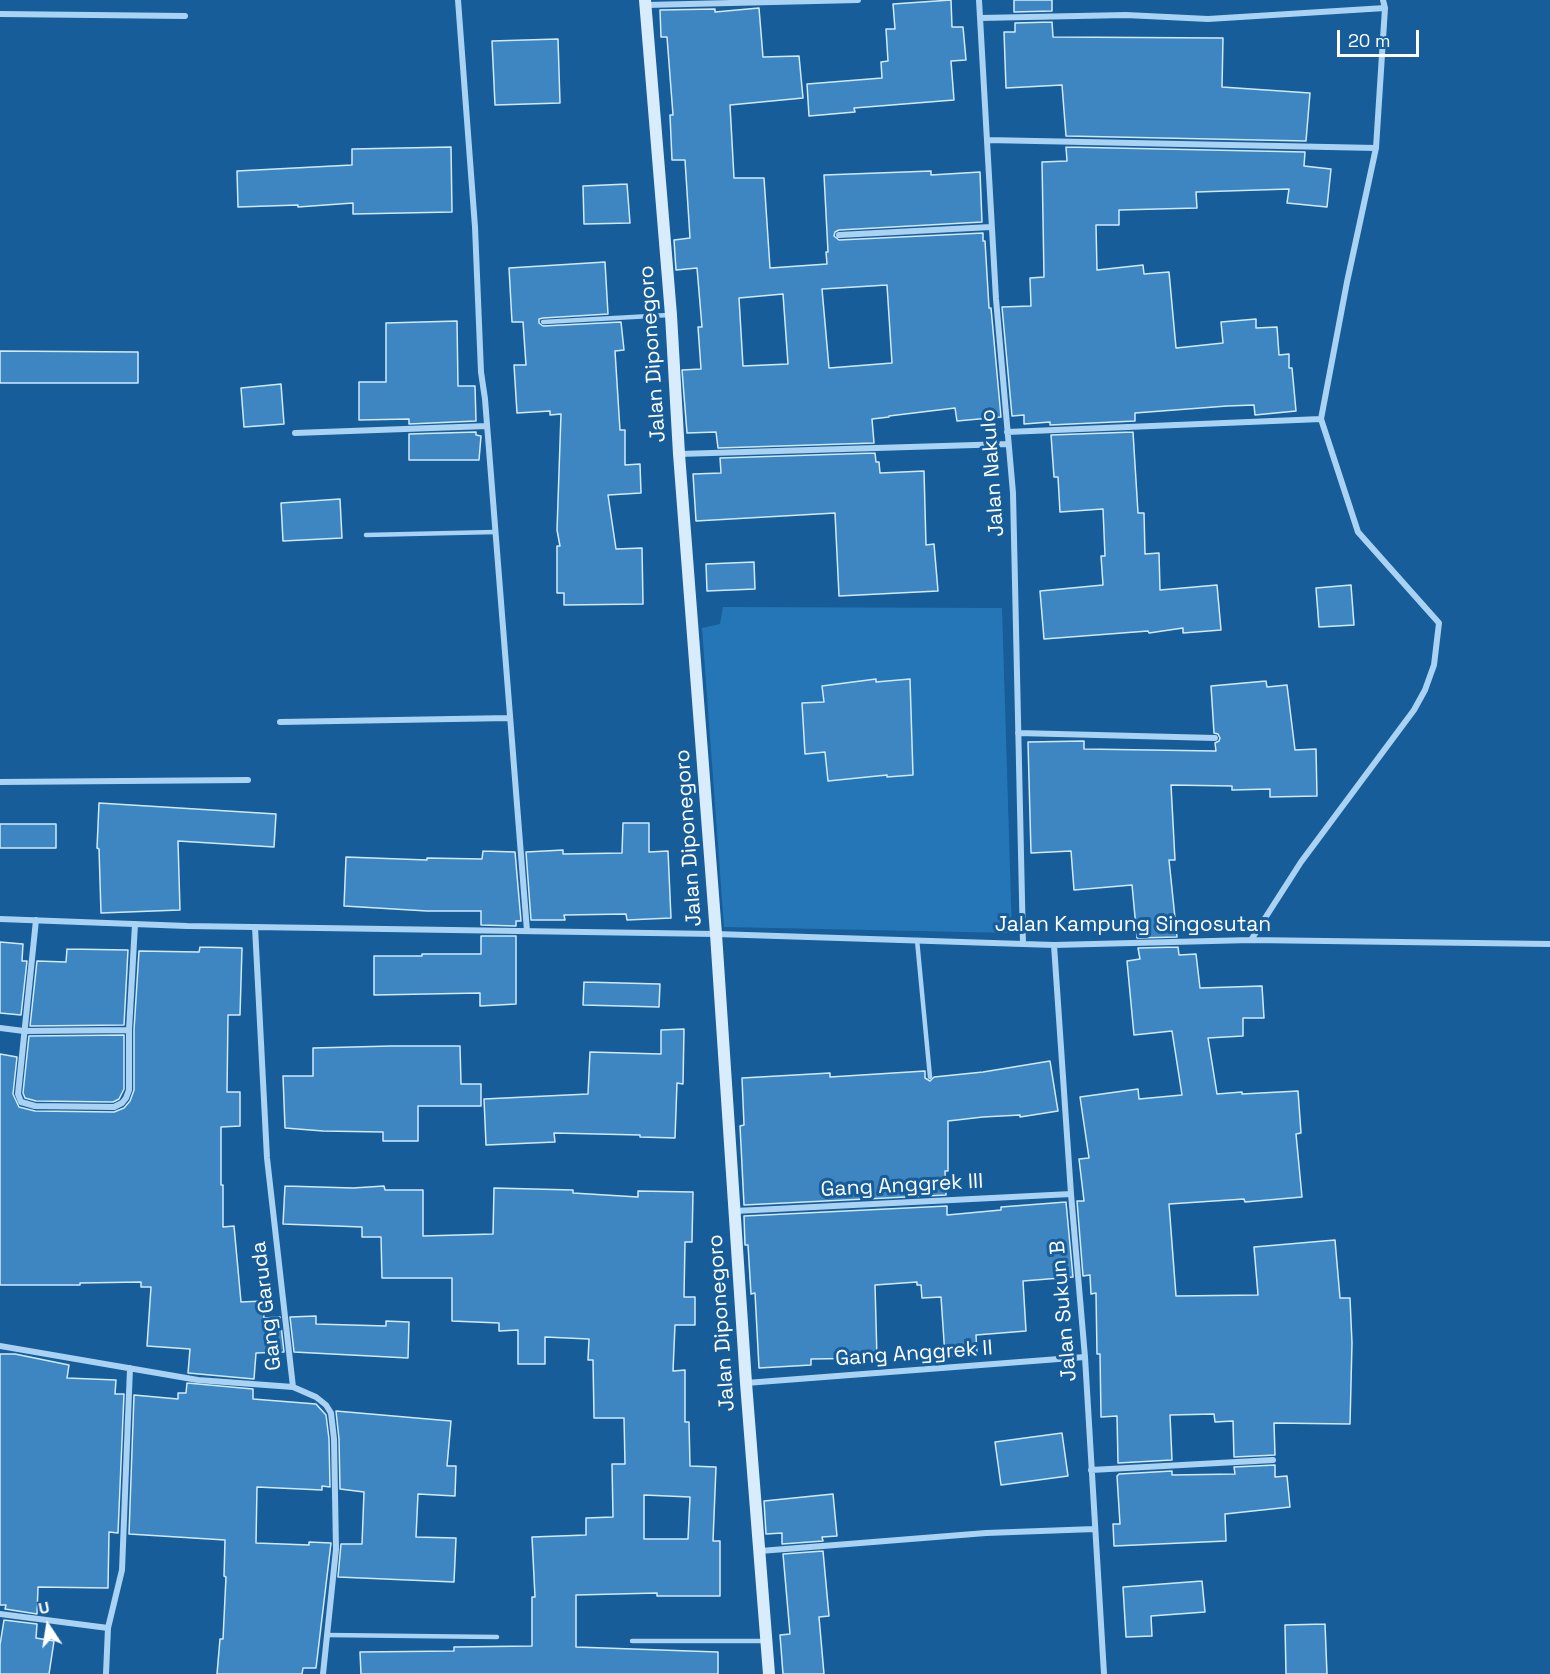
<!DOCTYPE html>
<style>
body{margin:0}
#map{position:relative;width:1550px;height:1674px;overflow:hidden;background:#165d99;font-family:"Space Grotesk",sans-serif}
canvas{display:block}
.north{position:absolute;left:18px;top:1596px;width:60px;height:60px;-webkit-text-stroke:4px #165d99;paint-order:stroke;rotate:348deg;font-size:16px;font-weight:700;line-height:24px;text-align:center;color:#fff}
.north::after{content:'';display:block;margin:auto;width:21px;height:27px;background:#fff;clip-path:polygon(50% 0,100% 100%,50% 72%,0 100%)}
.scale{position:absolute;left:1337px;top:30px;width:82px;height:27px;box-sizing:border-box;border:3px solid #fff;border-top:0;padding-left:8px;font-size:18px;line-height:21px;white-space:nowrap;color:#fff;-webkit-text-stroke:4px #165d99;paint-order:stroke}
</style>
<div id="map">
<canvas width="1550" height="1674"></canvas>
<div class="north">U</div>
<div class="scale">20 m</div>
</div>
<script>
const ctx = document.querySelector('canvas').getContext('2d');
ctx.lineJoin = 'round';
function fillPath(path, color) { ctx.fillStyle = color; ctx.fill(path, 'evenodd'); }
const poly = rows => new Path2D(rows.map(r => 'M' + r).join(''));
function trace(path, color, width, dash) { ctx.strokeStyle = color; ctx.lineWidth = width; ctx.lineCap = dash ? 'butt' : 'round'; ctx.setLineDash(dash || []); ctx.stroke(path); }
function drawText(font, color, halo, rows, align = 'center') {
  ctx.font = font + ' "Space Grotesk",sans-serif'; ctx.lineWidth = 6; ctx.setLineDash([]); ctx.textBaseline = 'middle'; ctx.strokeStyle = halo; ctx.fillStyle = color; for (const [text, x, y, turn = 0] of rows) {
    ctx.save(); ctx.translate(x, y); ctx.rotate((+turn || 0) * Math.PI / 180); ctx.textAlign = isNaN(turn) ? turn : align; if (halo) ctx.strokeText(text, 0, 0); ctx.fillText(text, 0, 0); ctx.restore();
  }
}
const green = poly([
 [723,607,1002,608,1012,933,724,927,702,628,720,624]
]);
const building = poly([
 [951,0,952,27,963,27,966,60,951,61,954,100,854,108,855,112,809,116,807,84,882,78,881,62,888,61,886,29,895,29,893,4,951,0],
 [1014,0,1052,0,1052,11,1014,12,1014,0],
 [759,8,763,57,799,56,803,98,730,105,734,178,764,178,770,268,827,264,826,252,828,252,824,175,931,171,931,175,980,172,982,222,839,230,835,232,834,236,839,240,983,233,983,241,985,241,989,308,991,308,1001,417,957,421,955,408,889,416,889,417,872,419,874,443,718,448,716,432,687,433,682,370,701,369,698,327,702,327,697,268,676,270,674,240,690,238,685,160,672,160,670,115,673,115,667,37,661,37,660,10,715,9,715,12,759,8],
 [887,285,892,363,829,368,822,289,887,285],
 [783,294,788,364,743,366,739,298,783,294],
 [1052,22,1053,37,1223,38,1222,87,1310,93,1306,141,1066,136,1062,85,1006,88,1004,32,1015,32,1015,23,1052,22],
 [558,39,560,103,495,105,492,41,558,39],
 [451,147,452,212,353,214,353,203,298,207,298,205,238,207,237,171,352,165,352,149,451,147],
 [1066,147,1305,152,1304,166,1331,169,1327,207,1287,203,1289,189,1196,192,1197,208,1119,210,1119,225,1096,225,1097,270,1143,265,1144,274,1169,272,1176,348,1223,343,1221,322,1256,319,1256,328,1277,327,1279,355,1289,354,1289,368,1292,368,1296,411,1255,415,1254,405,1227,406,1135,413,1135,421,1050,425,1050,422,1024,424,1024,415,1012,416,1002,307,1031,306,1030,278,1044,277,1042,162,1067,161,1066,147],
 [627,184,630,223,584,224,583,186,627,184],
 [605,262,608,314,543,318,539,319,539,323,543,326,621,322,624,350,615,351,620,430,625,430,625,465,640,464,641,493,608,495,616,549,642,548,643,604,564,605,564,593,557,593,557,546,560,546,557,530,561,414,550,415,550,411,517,413,514,365,526,365,523,322,512,322,509,268,605,262],
 [457,321,458,386,475,386,476,421,409,424,409,419,359,420,359,382,386,382,386,323,457,321],
 [0,351,138,352,138,383,0,383,0,351],
 [281,384,284,424,244,427,241,388,281,384],
 [476,432,476,435,481,436,479,460,409,460,409,434,476,432],
 [1133,432,1138,513,1144,513,1145,554,1159,553,1160,590,1217,585,1221,630,1183,633,1183,628,1149,633,1148,631,1044,639,1040,591,1103,585,1101,556,1105,556,1103,509,1060,512,1058,477,1054,477,1051,435,1133,432],
 [875,453,876,462,879,462,880,473,924,471,926,545,934,544,938,591,839,596,835,513,696,521,693,474,721,473,720,458,875,453],
 [340,499,342,538,283,541,281,503,340,499],
 [754,562,755,589,707,591,706,564,754,562],
 [1351,585,1354,625,1319,627,1316,588,1351,585],
 [876,679,876,682,910,679,913,775,887,777,887,775,828,781,825,752,805,754,802,703,824,702,822,686,876,679],
 [1266,681,1267,687,1287,685,1295,750,1316,749,1317,796,1270,797,1270,789,1232,790,1232,786,1171,785,1175,860,1169,860,1177,937,1137,938,1132,885,1074,890,1071,851,1031,853,1028,742,1084,741,1084,749,1216,751,1215,743,1219,741,1220,738,1218,734,1214,733,1211,686,1266,681],
 [99,803,276,814,274,847,178,841,180,910,101,913,99,849,97,848,99,803],
 [623,823,649,823,649,852,668,851,671,918,627,920,626,914,564,915,565,920,531,920,526,852,563,850,563,854,622,853,623,823],
 [0,824,56,824,56,848,0,848,0,824],
 [483,851,515,852,521,921,516,921,516,926,481,925,481,911,427,911,344,906,346,857,427,860,427,858,482,859,483,851],
 [481,936,516,936,516,1004,480,1006,480,993,374,995,374,956,422,956,422,954,481,954,481,936],
 [0,942,23,944,22,961,27,961,21,1015,0,1013,0,942],
 [200,947,242,948,240,1015,228,1015,227,1092,240,1092,240,1126,221,1127,221,1185,223,1185,223,1227,234,1226,241,1302,263,1301,264,1318,280,1317,284,1352,256,1353,254,1379,188,1373,190,1349,147,1346,151,1287,141,1287,141,1282,80,1283,80,1285,0,1285,0,1054,17,1057,13,1094,19,1107,35,1111,114,1112,124,1108,130,1101,134,1090,134,1030,139,951,199,952,200,947],
 [1178,947,1179,955,1196,954,1200,988,1262,986,1264,1018,1243,1018,1243,1036,1208,1038,1217,1094,1242,1092,1242,1094,1298,1091,1301,1133,1296,1134,1302,1197,1245,1202,1244,1199,1169,1204,1176,1296,1258,1295,1254,1247,1335,1240,1340,1298,1350,1298,1352,1343,1350,1424,1274,1423,1275,1455,1234,1457,1233,1421,1215,1422,1214,1414,1170,1415,1172,1460,1118,1463,1117,1416,1101,1417,1100,1354,1097,1354,1096,1293,1091,1294,1090,1275,1083,1276,1077,1201,1084,1201,1079,1159,1089,1158,1080,1097,1138,1089,1139,1099,1182,1095,1172,1031,1134,1035,1127,961,1140,959,1138,948,1178,947],
 [67,949,128,950,124,1025,30,1026,37,961,66,962,67,949],
 [584,982,660,984,659,1007,583,1005,584,982],
 [684,1029,683,1084,677,1083,675,1138,640,1137,640,1135,554,1133,555,1142,486,1145,484,1099,588,1094,590,1052,661,1054,661,1030,684,1029],
 [124,1035,124,1089,119,1099,113,1102,36,1101,25,1098,23,1093,29,1036,124,1035],
 [391,1046,460,1046,461,1084,481,1084,481,1106,418,1106,418,1141,383,1141,383,1132,323,1131,285,1128,283,1076,313,1076,313,1048,391,1046],
 [1050,1061,1058,1111,1020,1117,1020,1115,983,1117,948,1121,948,1171,945,1171,946,1195,744,1205,740,1126,744,1125,742,1078,830,1073,830,1077,925,1071,925,1078,930,1081,934,1077,983,1072,1050,1061],
 [285,1186,353,1188,384,1186,385,1190,423,1190,423,1236,493,1234,494,1188,573,1190,573,1193,638,1197,638,1191,693,1192,692,1242,685,1242,684,1297,695,1297,695,1325,675,1325,673,1371,685,1370,685,1422,689,1422,690,1466,716,1467,713,1541,720,1541,720,1596,657,1596,657,1593,576,1595,576,1647,718,1652,718,1674,361,1674,360,1652,454,1651,454,1647,532,1646,532,1597,535,1597,532,1537,586,1535,586,1518,613,1517,612,1464,625,1464,624,1418,594,1418,593,1360,588,1360,589,1339,545,1337,545,1364,518,1364,518,1330,499,1331,499,1323,452,1321,452,1278,382,1278,381,1237,362,1237,362,1227,283,1224,285,1186],
 [644,1495,690,1497,688,1539,644,1539,644,1495],
 [1066,1202,1073,1277,1023,1281,1026,1331,976,1335,977,1354,945,1356,941,1297,922,1298,921,1285,917,1285,917,1282,875,1285,877,1358,811,1359,811,1365,759,1368,755,1293,751,1294,748,1245,745,1245,744,1216,947,1206,947,1215,1001,1210,1001,1207,1066,1202],
 [316,1316,316,1324,386,1326,386,1321,409,1322,408,1358,294,1352,290,1317,316,1316],
 [0,1354,15,1354,69,1365,67,1378,116,1380,115,1394,124,1394,118,1533,109,1532,108,1588,38,1587,37,1614,5,1609,6,1605,0,1605,0,1354],
 [187,1383,253,1389,253,1399,316,1404,326,1415,329,1439,330,1487,322,1486,322,1490,257,1487,256,1543,309,1545,309,1542,331,1543,316,1668,303,1668,302,1674,217,1674,220,1639,223,1639,226,1577,224,1576,225,1540,129,1534,134,1395,178,1399,178,1393,186,1393,187,1383],
 [336,1411,451,1421,447,1466,456,1466,455,1496,418,1494,416,1537,456,1538,454,1582,338,1577,341,1544,362,1544,364,1492,340,1489,339,1439,336,1411],
 [1062,1433,1068,1476,1001,1485,995,1442,1062,1433],
 [1275,1465,1275,1477,1287,1476,1290,1507,1225,1514,1226,1541,1114,1546,1113,1524,1120,1524,1117,1476,1119,1474,1172,1471,1172,1475,1235,1474,1234,1467,1275,1465],
 [833,1494,837,1536,822,1537,823,1541,782,1544,782,1533,766,1534,764,1501,833,1494],
 [823,1551,829,1616,819,1617,824,1674,783,1674,780,1635,790,1634,783,1554,823,1551],
 [1202,1581,1205,1612,1151,1616,1152,1636,1126,1637,1123,1587,1202,1581],
 [4,1620,37,1624,36,1638,54,1641,49,1674,0,1674,0,1645,4,1620],
 [1325,1624,1327,1674,1286,1674,1285,1625,1325,1624]
]);
const lane = poly([
 [543,322,669,315],
 [366,535,495,532],
 [917,940,930,1077],
 [327,1635,497,1637],
 [632,1641,764,1641]
]);
const street = poly([
 [458,0,475,227,481,372,485,399,527,931],
 [979,0,996,299,1013,493,1023,944],
 [646,5,858,0],
 [0,14,185,16],
 [980,18,1126,15,1208,19,1385,8],
 [987,140,1376,148],
 [839,235,991,227],
 [1007,432,1321,419],
 [295,433,487,426],
 [679,454,1008,444],
 [280,722,510,718],
 [1018,733,1215,738],
 [0,782,248,780],
 [0,919,187,926,716,934,1054,945,1251,940,1550,944],
 [36,920,18,1094,21,1102,35,1106,114,1107,122,1103,126,1098,129,1090,129,1030,135,924],
 [1251,940,1301,862,1414,710,1425,690,1434,665,1439,623,1358,532,1321,419,1347,282,1376,148,1385,8,1383,0],
 [1054,945,1071,1194,1085,1357,1104,1674],
 [0,1028,24,1031,129,1030],
 [735,1211,1071,1194],
 [0,1346,198,1380,293,1387,267,1158,255,927],
 [746,1383,1085,1357],
 [293,1387,316,1397,326,1405,331,1413,334,1439,336,1549,323,1674],
 [1091,1470,1273,1460],
 [760,1551,986,1533,1095,1529],
 [0,1614,108,1628],
 [106,1674,108,1628,122,1570,130,1368]
]);
const secondary = poly([
 [645,0,671,315,679,454,716,934,746,1383,769,1674]
]);
const streetNames = [
 ["Jalan Diponegoro",653,354,-94],
 ["Jalan Nakulo",993,473,-94],
 ["Jalan Diponegoro",689,838,-94],
 ["Jalan Kampung Singosutan",1133,925],
 ["Gang Anggrek III",902,1186,-3],
 ["Gang Garuda",267,1306,-97],
 ["Jalan Sukun B",1064,1311,-95],
 ["Jalan Diponegoro",722,1323,-94],
 ["Gang Anggrek II",914,1354,-4]
];
fillPath(green, '#2576b6');
fillPath(building, '#3e86c1');
trace(building, '#d1eafc', 1.5);
trace(lane, '#aad2f2', 4.5);
trace(street, '#aad2f2', 6);
trace(secondary, '#d9ecfc', 12);
drawText('21px', '#fff', '#165d99', streetNames);
</script>
